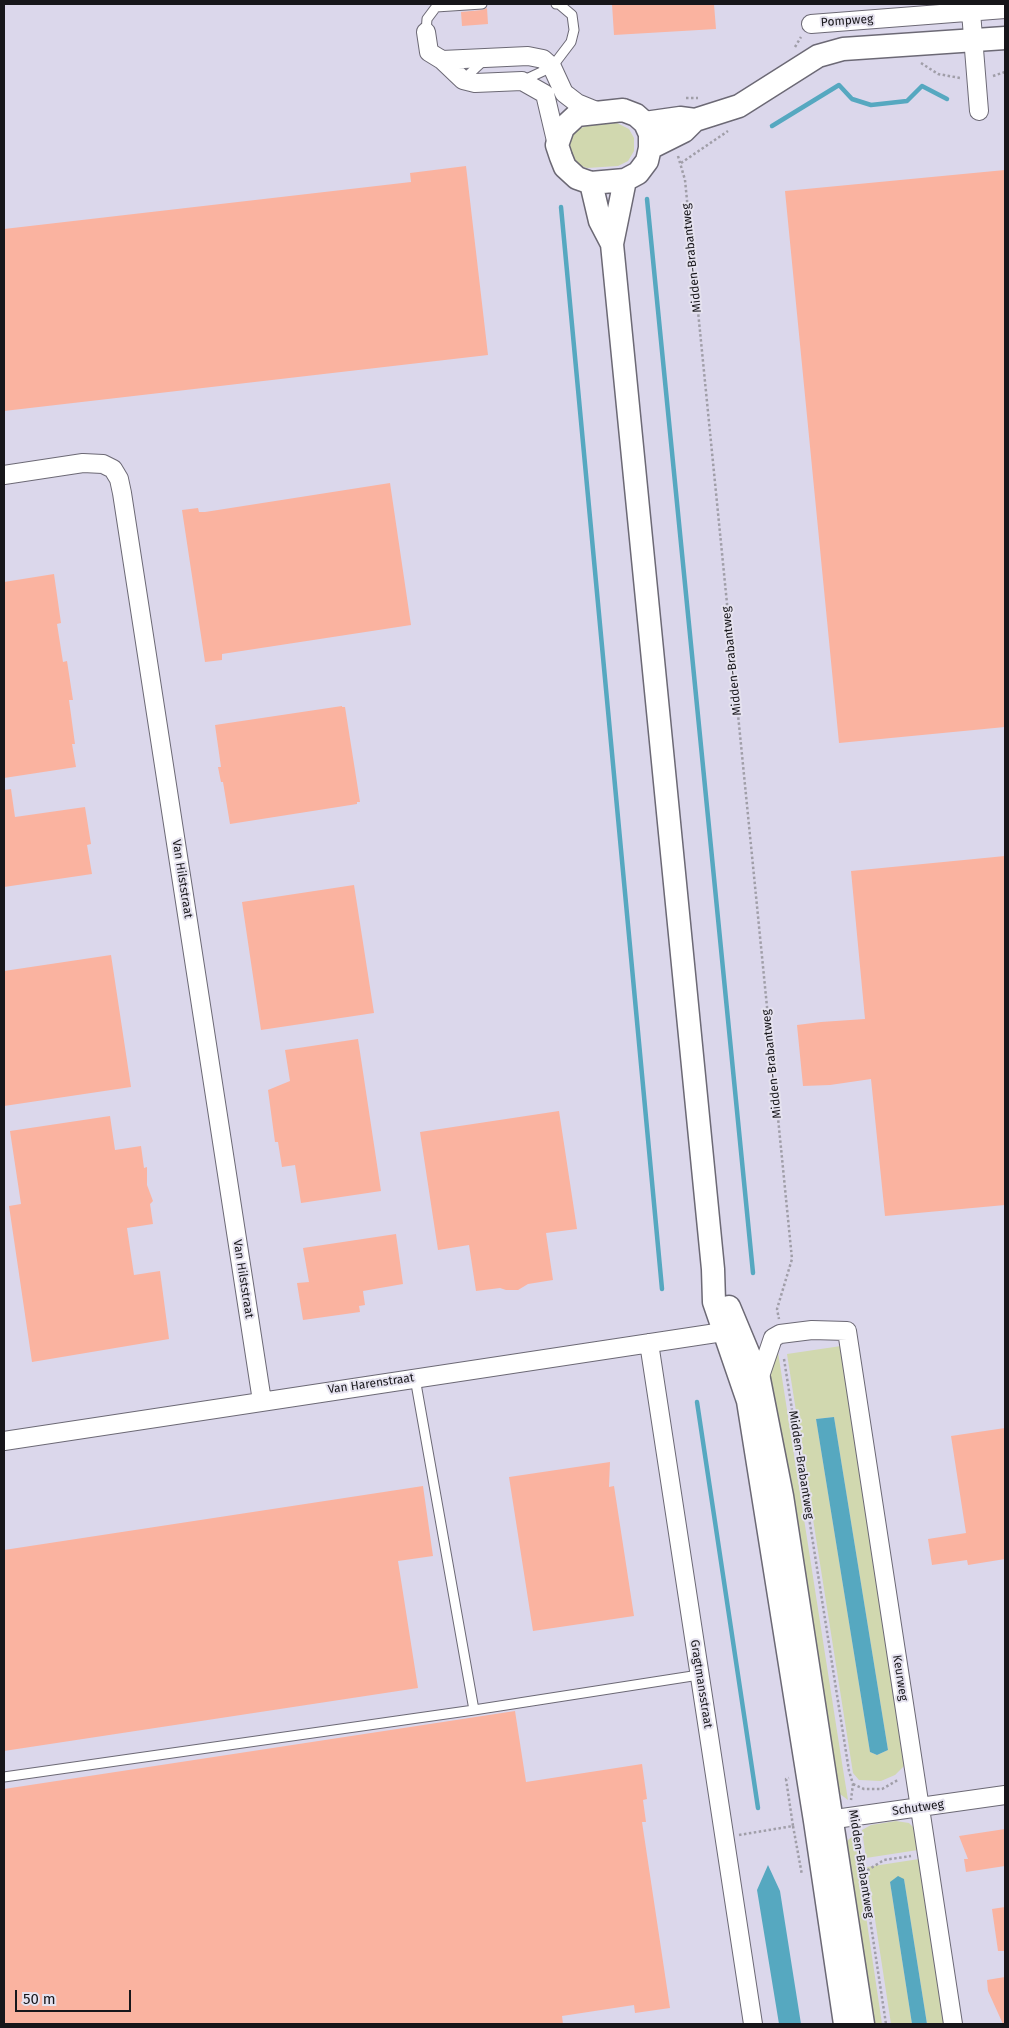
<!DOCTYPE html>
<style>
body{margin:0}
#map{position:relative;width:1009px;height:2028px;overflow:hidden;background:#e5e2ef;font-family:"Fira Sans",sans-serif}
canvas{display:block}
.frame{position:absolute;inset:0;border:5px solid #17161a;pointer-events:none}
.scale{position:absolute;left:15px;top:1990px;width:116px;height:22px;box-sizing:border-box;border:2px solid #17161a;border-top:0;padding-left:6px;font-size:15px;line-height:18px;white-space:nowrap;color:#17161a;-webkit-text-stroke:4px #e5e2ef;paint-order:stroke}
</style>
<div id="map">
<canvas width="1009" height="2028"></canvas>
<div class="frame"></div>
<div class="scale">50 m</div>
</div>
<script>
const ctx = document.querySelector('canvas').getContext('2d');
ctx.lineJoin = 'round';
function fillPath(path, color) { ctx.fillStyle = color; ctx.fill(path, 'evenodd'); }
const poly = rows => new Path2D(rows.map(r => 'M' + r).join(''));
function trace(path, color, width, dash) { ctx.strokeStyle = color; ctx.lineWidth = width; ctx.lineCap = dash ? 'butt' : 'round'; ctx.setLineDash(dash || []); ctx.stroke(path); }
function drawText(font, color, halo, rows, align = 'center') {
  ctx.font = font + ' "Fira Sans",sans-serif'; ctx.lineWidth = 4; ctx.setLineDash([]); ctx.textBaseline = 'middle'; ctx.strokeStyle = halo; ctx.fillStyle = color; for (const [text, x, y, turn = 0] of rows) {
    ctx.save(); ctx.translate(x, y); ctx.rotate((+turn || 0) * Math.PI / 180); ctx.textAlign = isNaN(turn) ? turn : align; if (halo) ctx.strokeText(text, 0, 0); ctx.fillText(text, 0, 0); ctx.restore();
  }
}
const built = poly([
 [4,4,1005,4,1005,2024,4,2024]
]);
const green = poly([
 [617,123,629,129,634,138,634,151,628,161,618,166,587,168,579,165,573,159,569,145,573,134,577,130,588,125],
 [841,1346,904,1766,895,1775,881,1781,859,1780,853,1773,787,1354],
 [834,1417,888,1750,877,1755,870,1752,816,1419],
 [778,1352,842,1763,848,1800,836,1791,766,1365],
 [896,1821,909,1823,913,1827,918,1850,866,1858,862,1830,871,1825],
 [854,1835,882,2024,867,2024,842,1852,848,1840],
 [919,1859,944,2024,927,2024,904,1879,890,1882,912,2024,891,2024,867,1867]
]);
const water = poly([
 [834,1417,888,1750,877,1755,870,1752,816,1419],
 [768,1865,780,1891,801,2024,779,2024,757,1890],
 [898,1876,904,1879,927,2024,912,2024,890,1882]
]);
const stream = poly([
 [772,126,839,85,852,99,871,105,907,101,922,86,947,99],
 [647,199,753,1273],
 [561,207,662,1289],
 [697,1402,758,1808]
]);
const building = poly([
 [612,4,714,4,716,29,614,35],
 [487,8,488,24,462,26,461,12,482,10],
 [466,166,488,355,4,411,4,229,411,182,410,173],
 [1005,170,1005,727,839,743,785,191],
 [390,483,411,625,222,654,222,660,205,662,182,510,198,508,199,512,205,512],
 [54,574,61,623,57,624,63,662,67,661,73,700,69,700,75,744,72,744,76,767,4,778,4,582],
 [342,706,342,707,345,707,360,802,357,802,357,804,230,824,223,782,221,782,218,767,221,767,215,725],
 [11,789,15,817,85,807,91,844,87,845,92,874,4,887,4,790],
 [1005,856,1005,1205,885,1216,871,1079,830,1085,803,1086,797,1025,821,1022,865,1019,851,871],
 [354,885,374,1013,261,1030,242,902],
 [111,955,131,1087,4,1106,4,971],
 [358,1039,381,1191,301,1203,295,1165,282,1167,278,1142,275,1142,268,1090,290,1081,285,1050],
 [559,1111,577,1229,546,1233,553,1280,528,1284,518,1290,506,1290,500,1288,476,1291,469,1245,438,1250,420,1132],
 [110,1116,115,1150,141,1146,144,1168,147,1167,147,1185,153,1201,150,1204,153,1224,127,1228,134,1275,160,1271,169,1339,32,1362,9,1206,21,1204,10,1131],
 [396,1234,403,1284,363,1291,365,1305,359,1306,360,1312,303,1320,297,1283,309,1282,303,1248],
 [1005,1428,1005,1559,968,1565,967,1560,932,1565,928,1539,966,1533,951,1436],
 [610,1462,609,1487,614,1486,634,1616,533,1631,509,1477],
 [423,1486,433,1556,398,1561,418,1688,4,1751,4,1550],
 [515,1711,526,1782,642,1764,647,1799,643,1800,646,1822,642,1822,670,2008,635,2013,634,2005,562,2016,563,2024,4,2024,4,1789],
 [1005,1829,1005,1866,966,1872,964,1859,968,1859,959,1836],
 [1005,1907,1005,1951,998,1951,992,1909],
 [1005,1977,1005,2024,1003,2024,988,1991,987,1980]
]);
const path = poly([
 [795,47,801,37],
 [921,63,938,74,960,78],
 [993,76,1005,72],
 [686,98,698,98],
 [678,156,685,180,792,1259,777,1309,779,1319],
 [681,163,728,131],
 [784,1359,849,1771,853,1784,851,1800],
 [853,1784,864,1789,882,1789,898,1780],
 [793,1826,802,1875],
 [857,1833,886,2024],
 [739,1835,793,1826,786,1779,789,1778],
 [863,1873,884,1860,911,1856]
]);
const service = poly([
 [426,32,427,19,436,7,482,4],
 [463,80,484,60],
 [522,81,552,67,571,42,574,30,572,15,559,4,556,4],
 [415,1378,474,1710],
 [4,1777,474,1710,699,1675]
]);
const minor = poly([
 [971,12,979,111],
 [811,24,1005,9],
 [426,32,429,52,442,60,463,80,475,83,522,81,545,94,557,145],
 [442,60,528,56,543,59,552,67,564,93,577,103,599,112],
 [4,475,83,463,103,464,113,469,119,479,122,493,262,1401],
 [649,1343,753,2024],
 [759,1379,773,1338,780,1334,812,1330,847,1331,953,2024],
 [4,1441,723,1332,734,1328],
 [821,1821,1005,1795]
]);
const tertiary = poly([
 [623,110,636,115,645,123,650,134,650,148,647,161,638,173,625,180,591,183,577,178,565,167,561,157,557,145,563,128,577,115,623,110],
 [645,123,680,118,695,120],
 [650,148,684,131,695,120,739,106,818,56,843,49,1005,38],
 [625,180,612,244,713,1269,714,1302,748,1401,815,1821,845,2024],
 [591,183,600,221,612,244],
 [729,1307,759,1379,782,1496,863,2024]
]);
const streetNames = [
 ["Pompweg",847,21,-4],
 ["Midden-Brabantweg",692,258,-96],
 ["Midden-Brabantweg",732,661,-96],
 ["Van Hilststraat",182,879,81],
 ["Midden-Brabantweg",772,1064,-96],
 ["Van Hilststraat",243,1279,81],
 ["Van Harenstraat",371,1384,-8],
 ["Midden-Brabantweg",801,1465,81],
 ["Keurweg",900,1678,81],
 ["Gragtmansstraat",701,1684,81],
 ["Schutweg",918,1808,-8],
 ["Midden-Brabantweg",861,1864,81]
];
fillPath(built, '#dbd7eb');
fillPath(green, '#d1d8af');
fillPath(water, '#56a8c0');
trace(stream, '#56a8c0', 4.5);
fillPath(building, '#fab3a0');
trace(service, '#6c6975', 11);
trace(minor, '#6c6975', 20);
trace(tertiary, '#6c6975', 25);
trace(path, '#a09ea8', 2.5, [2.5, 2.5]);
trace(service, '#fff', 9);
trace(minor, '#fff', 18);
trace(tertiary, '#fff', 22);
drawText('12px', '#17161a', '#e5e2ef', streetNames);
</script>
